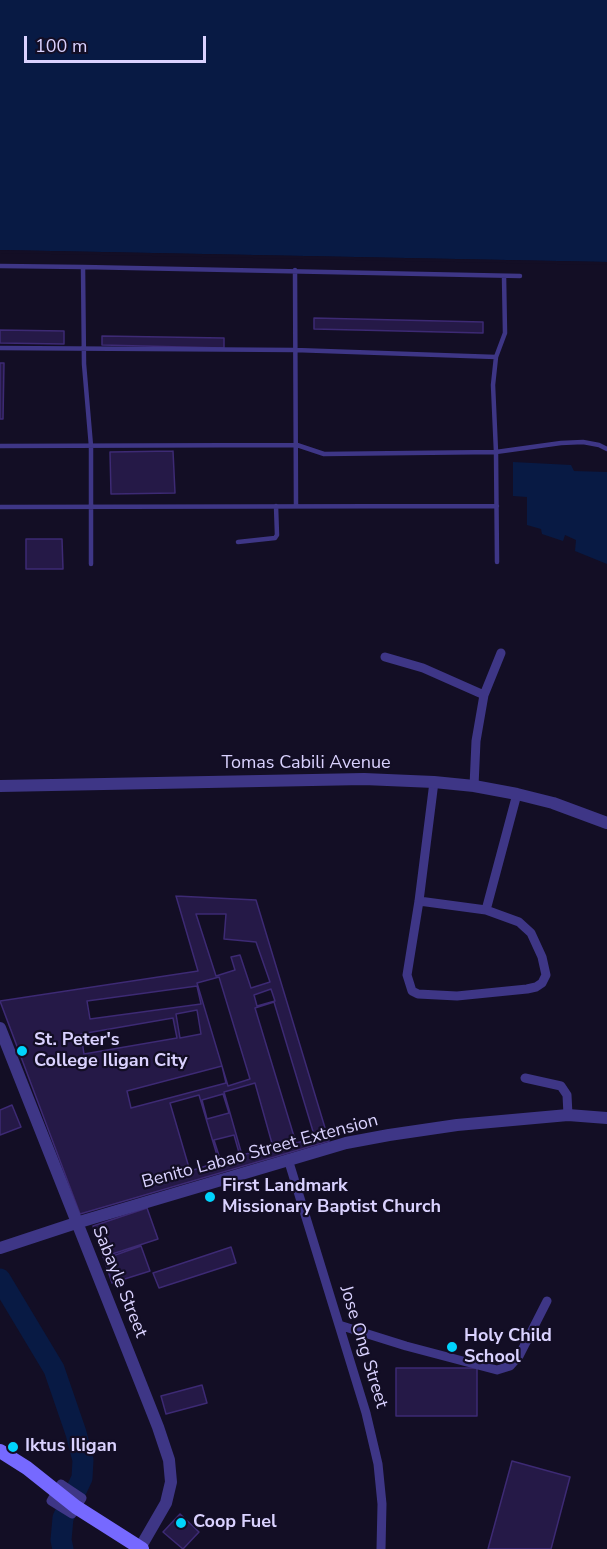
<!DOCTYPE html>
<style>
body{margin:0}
#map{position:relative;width:607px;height:1549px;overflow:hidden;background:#130e25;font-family:"Nunito Sans",sans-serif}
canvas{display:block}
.scale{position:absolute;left:24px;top:36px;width:182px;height:27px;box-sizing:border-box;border:3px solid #dad2ff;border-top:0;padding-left:8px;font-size:18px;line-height:21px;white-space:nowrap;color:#dad2ff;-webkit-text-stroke:4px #130e25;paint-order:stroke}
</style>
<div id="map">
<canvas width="607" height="1549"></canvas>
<div class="scale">100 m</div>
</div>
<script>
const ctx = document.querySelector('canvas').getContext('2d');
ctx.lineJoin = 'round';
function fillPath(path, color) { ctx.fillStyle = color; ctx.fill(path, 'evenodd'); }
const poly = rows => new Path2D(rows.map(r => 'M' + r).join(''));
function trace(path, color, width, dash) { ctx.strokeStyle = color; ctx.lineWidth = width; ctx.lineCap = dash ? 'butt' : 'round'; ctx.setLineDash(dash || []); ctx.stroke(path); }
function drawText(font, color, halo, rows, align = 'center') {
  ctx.font = font + ' "Nunito Sans",sans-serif'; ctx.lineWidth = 4.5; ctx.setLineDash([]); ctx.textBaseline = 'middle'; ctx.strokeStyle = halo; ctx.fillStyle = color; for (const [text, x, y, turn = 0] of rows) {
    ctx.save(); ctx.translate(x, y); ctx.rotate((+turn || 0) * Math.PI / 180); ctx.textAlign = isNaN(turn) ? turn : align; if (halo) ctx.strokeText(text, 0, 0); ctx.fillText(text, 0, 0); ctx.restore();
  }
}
const water = poly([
 [0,0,607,0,607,262,0,250],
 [513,462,571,465,574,471,607,472,607,564,575,551,576,540,565,535,563,541,542,534,541,529,527,525,527,497,513,496]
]);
const pier = poly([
 [0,250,607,262,607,265,0,253]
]);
const river = poly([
 [0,1279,54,1369,76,1433,83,1460,82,1478,63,1518,61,1540,63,1549]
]);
const building = poly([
 [314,318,483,322,483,333,314,329,314,318],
 [0,330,64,331,64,344,0,343,0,330],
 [102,336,224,338,224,348,102,345,102,336],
 [0,363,4,363,3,419,0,419,0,363],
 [173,451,175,493,111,494,110,452,173,451],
 [26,539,62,539,63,569,26,569,26,539],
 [176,896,256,900,329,1141,80,1214,0,1001,198,971,176,896],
 [196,914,226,914,224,939,256,942,270,982,251,988,240,955,231,957,235,970,216,976,196,914],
 [219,977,250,1079,228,1086,197,983,219,977],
 [197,986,201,1004,90,1019,87,1001,197,986],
 [271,989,275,1001,257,1006,254,995,271,989],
 [274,1002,315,1138,296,1143,255,1008,274,1002],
 [197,1010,201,1034,180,1038,176,1014,197,1010],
 [173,1018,177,1038,84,1054,81,1034,173,1018],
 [222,1066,226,1083,131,1108,127,1091,222,1066],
 [255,1083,273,1147,242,1155,224,1092,255,1083],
 [223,1094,229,1113,207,1119,202,1100,223,1094],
 [199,1095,219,1162,190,1171,170,1103,199,1095],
 [12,1105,21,1127,0,1135,0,1110,12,1105],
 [234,1135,240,1156,221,1162,214,1140,234,1135],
 [147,1208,158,1239,103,1257,93,1226,147,1208],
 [141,1246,150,1271,112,1283,104,1259,141,1246],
 [231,1247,236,1263,159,1288,153,1273,231,1247],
 [396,1368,477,1368,477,1416,396,1416,396,1368],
 [202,1385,207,1403,166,1414,161,1396,202,1385],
 [512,1461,570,1477,551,1549,488,1549,512,1461],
 [180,1514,199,1532,183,1549,163,1532,180,1514]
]);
const service = poly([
 [0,266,83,267,84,364,91,446,91,564],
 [83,267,520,276],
 [295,270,296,506],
 [0,348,295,350,496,357],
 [0,446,297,445,324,454,496,452,561,443,583,442,599,445,607,449],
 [0,507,497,506],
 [238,542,275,538,277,535,276,506],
 [497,562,496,452,493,385,496,357,505,333,504,276]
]);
const minor = poly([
 [385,657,423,668,484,695],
 [474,786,476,741,484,695,501,653],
 [419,901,486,910,519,922,531,933,542,957,546,975,542,983,536,987,527,989,457,996,418,994,412,991,407,975,419,901,434,782],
 [486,910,517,794],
 [525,1078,561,1086,567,1095,568,1115],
 [288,1159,366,1413,378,1464,382,1504,381,1549],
 [339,1325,406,1346,497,1370,510,1366,519,1356,547,1301],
 [61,1484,82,1498,72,1514,51,1501,61,1484]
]);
const tertiary = poly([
 [0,786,364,779,434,782,474,786,517,794,553,803,607,823],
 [0,1028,158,1427,169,1460,171,1482,166,1503,140,1548],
 [0,1248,76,1223,346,1143,389,1135,457,1125,568,1115,607,1118]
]);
const secondary = poly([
 [0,1451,27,1468,76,1507,142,1549]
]);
const markers = [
 [22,1051,6,"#00d4fd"],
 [210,1197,6,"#00d4fd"],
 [452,1347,6,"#00d4fd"],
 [13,1447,6,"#00d4fd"],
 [181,1523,6,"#00d4fd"]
];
const streetNames = [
 ["Tomas Cabili Avenue",306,764],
 ["Benito Labao Street Extension",260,1152,-15],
 ["Sabayle Street",119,1282,68],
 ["Jose Ong Street",363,1347,73]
];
const poiNames = [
 ["St. Peter's",34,1041],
 ["College Iligan City",34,1062],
 ["First Landmark",222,1187],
 ["Missionary Baptist Church",222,1208],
 ["Holy Child",464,1337],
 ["School",464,1358],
 ["Iktus Iligan",25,1447],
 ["Coop Fuel",193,1523]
];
fillPath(water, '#081a44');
fillPath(pier, '#130e25');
trace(river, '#081a44', 21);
fillPath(building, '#251947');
trace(building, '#3d2a74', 1.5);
trace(service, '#3e3686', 4.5);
trace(minor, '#3e3686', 9);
trace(tertiary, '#3e3686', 12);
trace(secondary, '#7669ff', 14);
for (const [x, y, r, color] of markers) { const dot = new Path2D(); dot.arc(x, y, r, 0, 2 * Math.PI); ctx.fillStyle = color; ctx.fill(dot); trace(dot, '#130e25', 2); }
drawText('18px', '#dad2ff', '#130e25', streetNames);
drawText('bold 18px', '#dad2ff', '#130e25', poiNames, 'left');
</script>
